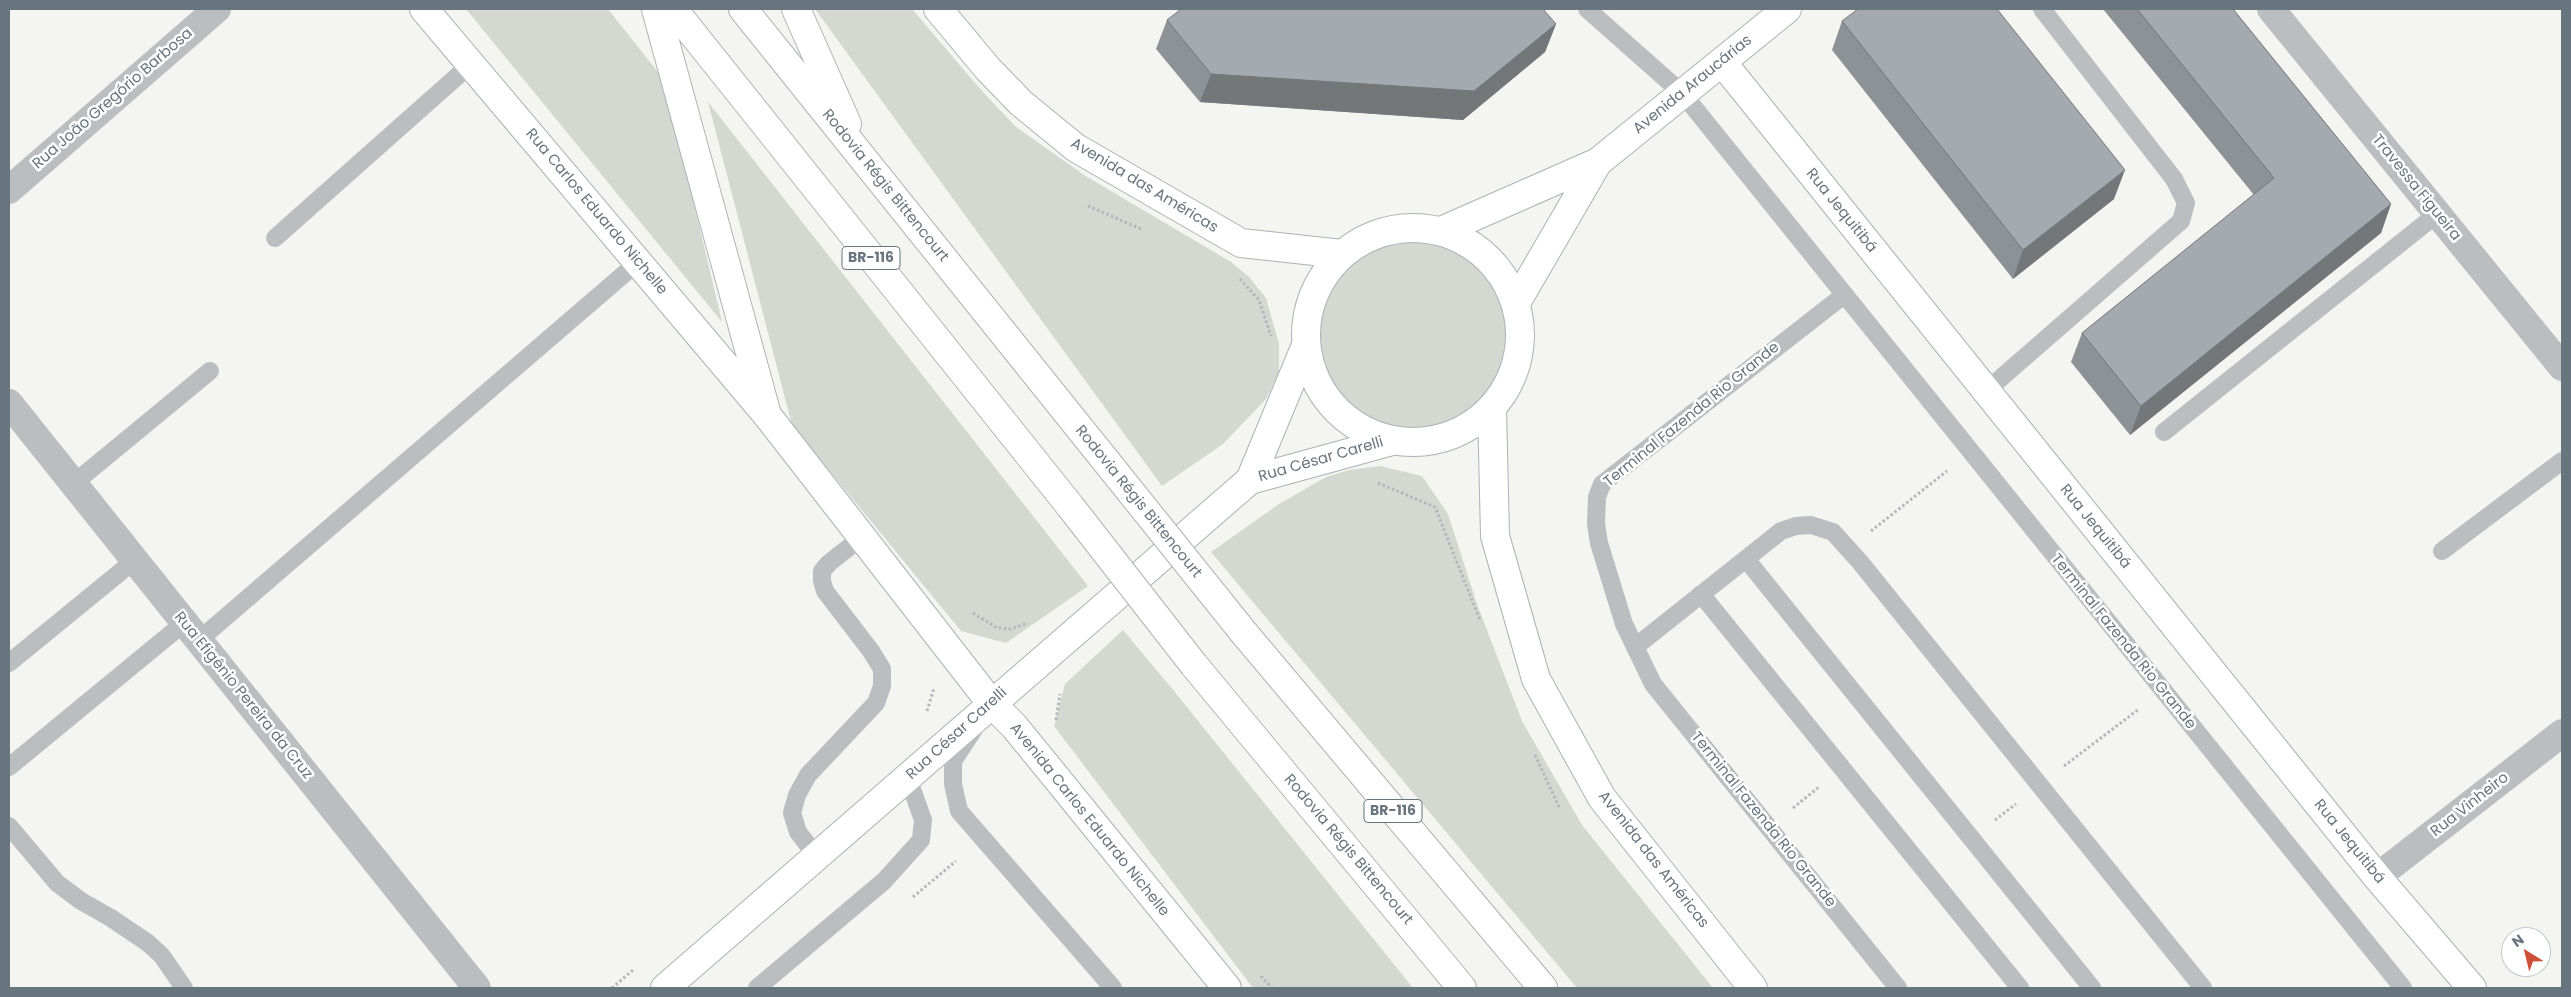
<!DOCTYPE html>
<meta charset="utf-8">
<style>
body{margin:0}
#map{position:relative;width:2571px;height:997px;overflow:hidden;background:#f4f4f1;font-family:Poppins,sans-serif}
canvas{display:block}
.frame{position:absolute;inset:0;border:10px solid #67757e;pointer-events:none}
.north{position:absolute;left:2501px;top:927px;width:50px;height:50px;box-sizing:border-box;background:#fff;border:1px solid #c2c8cb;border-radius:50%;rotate:324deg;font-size:14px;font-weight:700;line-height:20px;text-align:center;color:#67757e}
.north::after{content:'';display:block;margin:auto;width:18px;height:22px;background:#cd5138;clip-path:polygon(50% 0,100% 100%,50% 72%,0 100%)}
</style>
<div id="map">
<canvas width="2571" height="997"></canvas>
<div class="frame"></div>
<div class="north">N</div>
</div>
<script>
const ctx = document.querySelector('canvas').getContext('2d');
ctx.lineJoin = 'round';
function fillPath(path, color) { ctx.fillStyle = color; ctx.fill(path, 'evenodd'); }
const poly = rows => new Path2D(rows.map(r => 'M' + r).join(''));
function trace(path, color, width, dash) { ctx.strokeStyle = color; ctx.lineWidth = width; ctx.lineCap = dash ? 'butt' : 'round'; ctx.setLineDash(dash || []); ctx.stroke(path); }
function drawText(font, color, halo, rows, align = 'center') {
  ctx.font = font + ' Poppins,sans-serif'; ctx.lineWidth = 5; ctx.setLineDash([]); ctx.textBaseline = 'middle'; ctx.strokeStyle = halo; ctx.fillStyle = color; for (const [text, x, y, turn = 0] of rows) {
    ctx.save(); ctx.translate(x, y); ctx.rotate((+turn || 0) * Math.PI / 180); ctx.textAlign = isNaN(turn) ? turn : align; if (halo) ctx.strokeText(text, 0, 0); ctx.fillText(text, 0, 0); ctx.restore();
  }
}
const green = poly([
 [466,9,608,9,665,81,722,322],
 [815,9,912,9,982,91,1015,126,1084,175,1231,262,1249,277,1266,298,1279,344,1279,373,1266,399,1223,444,1162,486],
 [708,102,1088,586,1006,643,961,631,792,425],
 '1317 335a96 96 0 1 1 192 0a96 96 0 1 1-192 0Z',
 [1380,466,1422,476,1448,514,1477,604,1522,721,1582,825,1713,988,1577,988,1211,552,1279,504,1326,477,1349,470],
 [1123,630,1174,691,1413,988,1253,988,1054,726,1065,684]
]);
const path = poly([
 [1088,206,1141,229],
 [1240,279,1259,300,1271,336],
 [1378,483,1435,507,1480,620],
 [1871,531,1947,471],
 [973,613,997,628,1011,629,1028,623],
 [927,711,934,688],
 [1056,720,1060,694],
 [1535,755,1560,809],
 [2064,766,2139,709],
 [1793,808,1819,787],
 [1995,820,2016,804],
 [913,897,956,861],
 [1261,976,1272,988],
 [612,988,633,970]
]);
const lane = poly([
 [1587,9,1683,94,2403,988],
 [275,238,471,64],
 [1844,295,1602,484,1597,497,1596,524,1599,543,1624,624,1653,684,1898,988],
 [1986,391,2181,221,2186,203,2174,179,2042,9],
 [2164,432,2437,214],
 [73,484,210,371],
 [2442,551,2562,461],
 [1746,559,2092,988],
 [1701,594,2020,988],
 [199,640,638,262],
 [1635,647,1781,531,1796,526,1811,525,1833,532,1860,562,2203,988],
 [9,663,135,560],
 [974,729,953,761,953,784,959,811,1113,988],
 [9,767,184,623],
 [9,826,57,883,81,901,111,918,148,943,162,956,184,988],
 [817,857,798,832,792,813,797,795,808,775,876,703,882,686,882,669,871,651,825,591,822,581,822,571,829,563,862,537],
 [757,988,884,881,921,840,923,820,908,778]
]);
const street = poly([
 [2271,9,2562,367],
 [9,190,217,9],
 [9,403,477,988],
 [2377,877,2562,733]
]);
const secondary = poly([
 [424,9,767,415,991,703,1014,726,1054,775,1227,988],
 [938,9,988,69,1021,103,1076,148,1241,243,1342,254],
 [1722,62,2377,877,2472,988],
 '1306 335a107 107 0 1 1 214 0a107 107 0 1 1-214 0Z',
 [1441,231,1598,162,1787,9],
 [1516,303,1598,162],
 [1492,408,1495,536,1536,679,1602,798,1753,988],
 [1250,480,1306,345],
 [665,988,1250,480,1392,441]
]);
const highway = poly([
 [656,9,767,415],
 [673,9,1070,506],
 [743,9,1114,471],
 [796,9,847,124],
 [1244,633,1543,988],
 [1194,665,1462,988]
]);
const highwayBridge = poly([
 [1114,471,1244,633],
 [1070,506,1194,665]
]);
const wall = poly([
 [2103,9,2233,9,2391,204,2381,233,2130,435,2071,362,2082,333,2254,195],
 [1167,20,1556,24,1545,52,1463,120,1200,102,1156,49],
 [1842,21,2114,199,2013,279,1832,50]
]);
const shadedWall = poly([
 [1556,24,1545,52,1463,120,1200,102,1211,74],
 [2125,170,2114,199,2013,279,2023,250],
 [2391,204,2381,233,2130,435,2141,406]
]);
const building = poly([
 [1181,9,1543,9,1556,24,1474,91,1211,74,1167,20,1181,9],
 [1858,9,1997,9,2125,170,2023,250,1842,21,1858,9],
 [2137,9,2233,9,2391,204,2141,406,2082,333,2274,178,2137,9]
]);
const shields = [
 [871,258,58],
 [1393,811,58]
];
const shieldNames = [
 ["BR-116",871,258],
 ["BR-116",1393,811]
];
const streetNames = [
 ["Avenida Araucárias",1693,85,-39],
 ["Rua João Gregório Barbosa",113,99,-41],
 ["Rodovia Régis Bittencourt",885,186,51],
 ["Avenida das Américas",1144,186,31],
 ["Travessa Figueira",2416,188,51],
 ["Rua Jequitibá",1841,211,51],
 ["Rua Carlos Eduardo Nichelle",596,212,50],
 ["Terminal Fazenda Rio Grande",1692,415,-39],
 ["Rua César Carelli",1321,460,-16],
 ["Rodovia Régis Bittencourt",1138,502,51],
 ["Rua Jequitibá",2095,527,51],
 ["Terminal Fazenda Rio Grande",2123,642,51],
 ["Rua Efigênio Pereira da Cruz",243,696,51],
 ["Rua César Carelli",957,734,-42],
 ["Rua Vinheiro",2470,805,-38],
 ["Avenida Carlos Eduardo Nichelle",1089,820,51],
 ["Terminal Fazenda Rio Grande",1763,820,51],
 ["Rua Jequitibá",2349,842,51],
 ["Rodovia Régis Bittencourt",1348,850,50],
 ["Avenida das Américas",1653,860,52]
];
fillPath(green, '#d4d8d1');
trace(secondary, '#acb2b5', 30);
trace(highway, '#b0b3b6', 30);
trace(path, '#b4b7b9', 3, [2.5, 2.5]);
trace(lane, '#babec0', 18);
trace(street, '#babec0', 28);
trace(secondary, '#fff', 28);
trace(highway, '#fff', 28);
trace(highwayBridge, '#b0b3b6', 30, []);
trace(highwayBridge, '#fff', 28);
fillPath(wall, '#8d9296');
fillPath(shadedWall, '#73777a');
fillPath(building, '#a4aaaf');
trace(building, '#73777a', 1);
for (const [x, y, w] of shields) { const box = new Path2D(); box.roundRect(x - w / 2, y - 11.5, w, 23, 4); ctx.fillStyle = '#fff'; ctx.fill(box); trace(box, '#67757e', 1); }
drawText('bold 14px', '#67757e', null, shieldNames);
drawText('15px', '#67757e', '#fff', streetNames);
</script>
